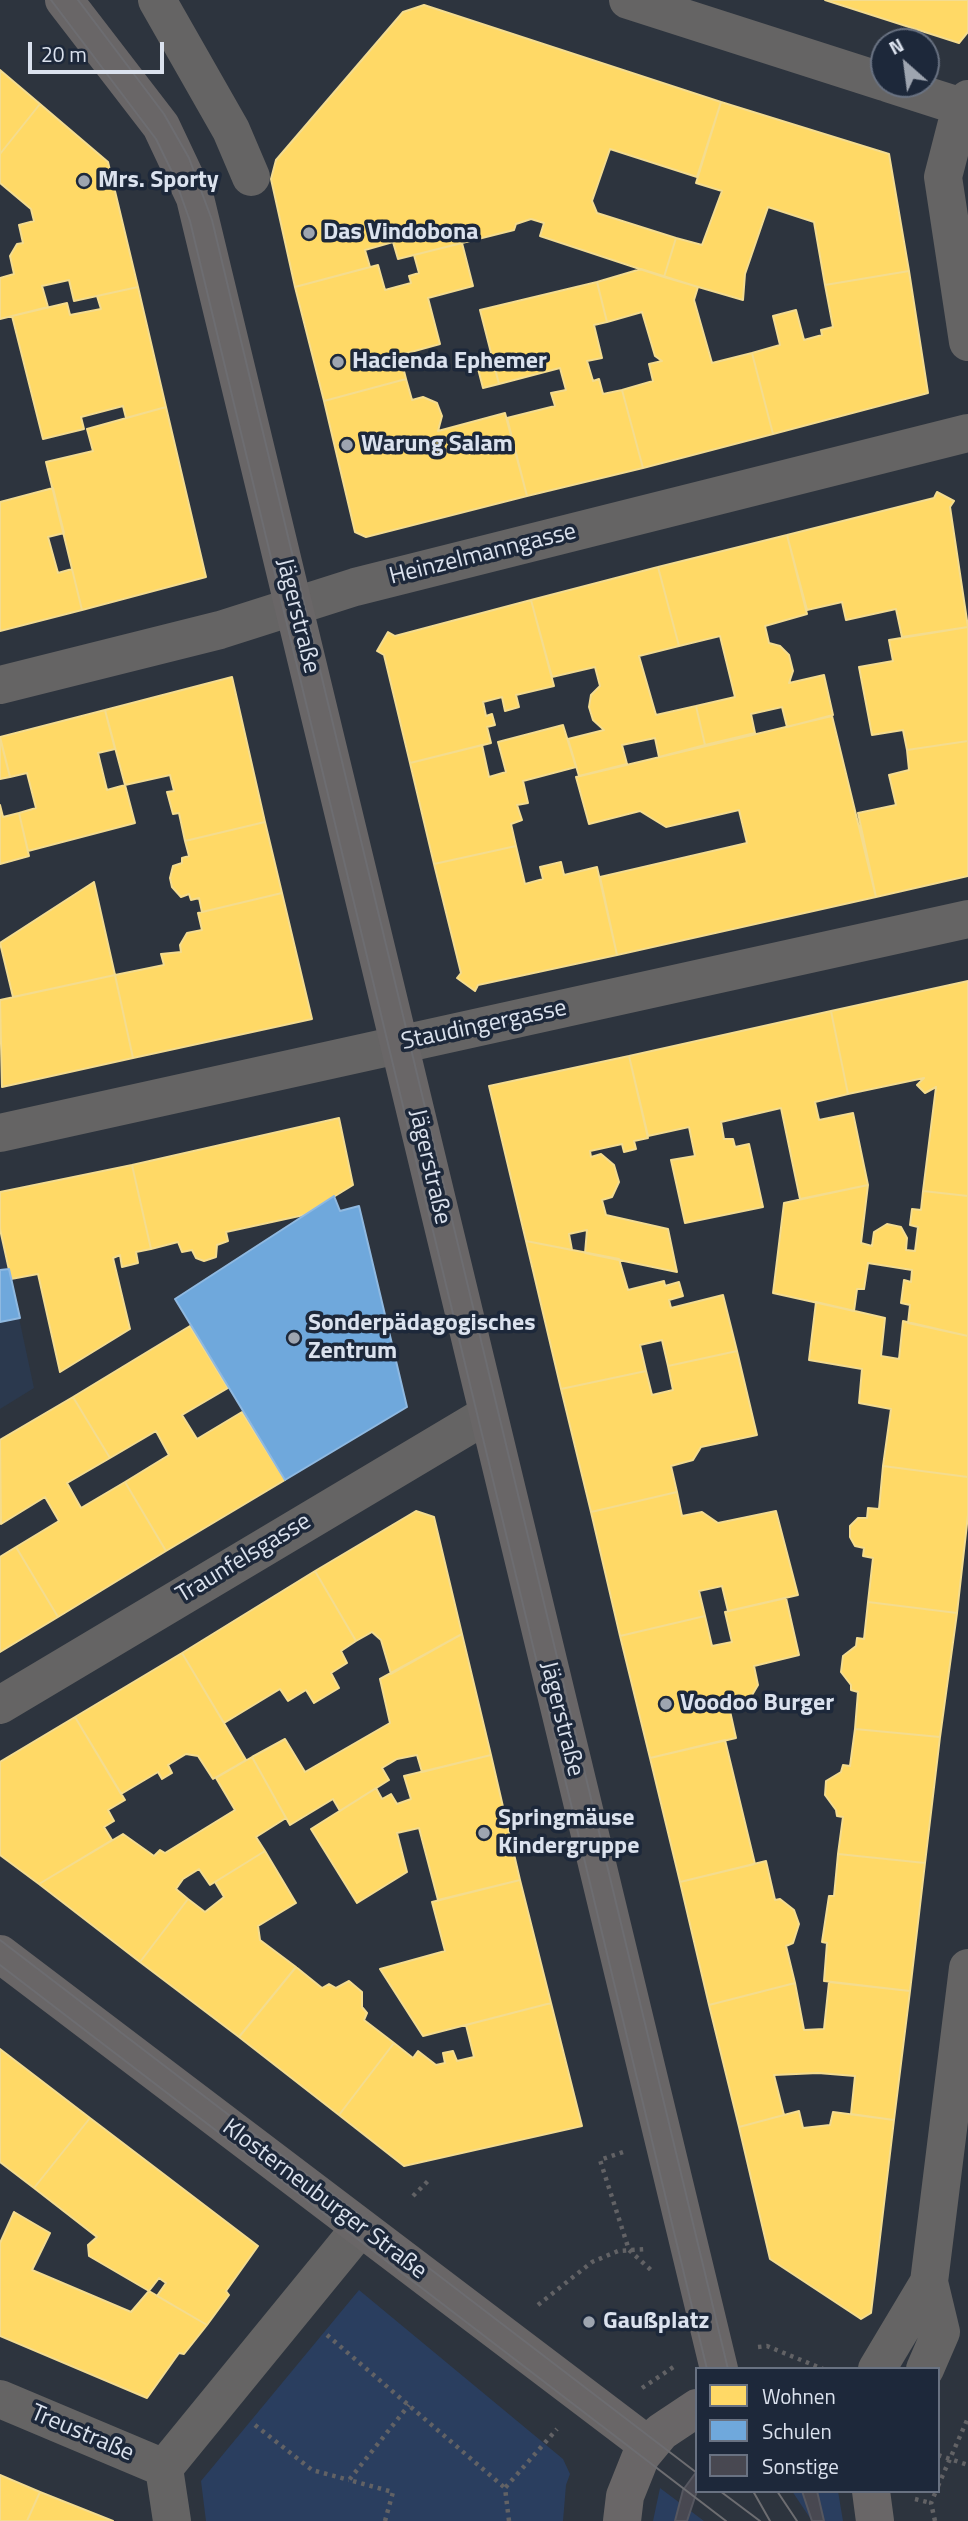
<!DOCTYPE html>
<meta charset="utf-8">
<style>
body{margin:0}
#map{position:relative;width:968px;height:2521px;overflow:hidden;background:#2d343e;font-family:"Titillium Web",sans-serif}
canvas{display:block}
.legend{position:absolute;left:695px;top:2367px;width:245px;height:126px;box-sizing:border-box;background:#1d283a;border:2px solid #697282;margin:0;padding:9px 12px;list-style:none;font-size:21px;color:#dbe2ee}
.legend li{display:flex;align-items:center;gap:14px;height:35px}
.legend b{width:35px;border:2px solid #697282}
.north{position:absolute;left:870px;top:28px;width:70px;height:70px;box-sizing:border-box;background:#1d283a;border:2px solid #697282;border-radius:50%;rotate:332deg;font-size:19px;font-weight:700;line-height:28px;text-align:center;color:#dbe2ee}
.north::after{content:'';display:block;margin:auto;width:24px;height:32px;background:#9ea5b0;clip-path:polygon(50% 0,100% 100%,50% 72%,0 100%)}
.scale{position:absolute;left:28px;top:42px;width:136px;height:32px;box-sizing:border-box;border:4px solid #dbe2ee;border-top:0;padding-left:9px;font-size:21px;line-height:24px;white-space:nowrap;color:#dbe2ee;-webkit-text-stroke:5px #1d283a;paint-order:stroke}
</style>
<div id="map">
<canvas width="968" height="2521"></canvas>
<ul class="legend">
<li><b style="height:19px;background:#ffd966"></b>Wohnen</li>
<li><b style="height:19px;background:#6fa8dc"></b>Schulen</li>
<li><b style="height:19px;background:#484851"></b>Sonstige</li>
</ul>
<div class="north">N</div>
<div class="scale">20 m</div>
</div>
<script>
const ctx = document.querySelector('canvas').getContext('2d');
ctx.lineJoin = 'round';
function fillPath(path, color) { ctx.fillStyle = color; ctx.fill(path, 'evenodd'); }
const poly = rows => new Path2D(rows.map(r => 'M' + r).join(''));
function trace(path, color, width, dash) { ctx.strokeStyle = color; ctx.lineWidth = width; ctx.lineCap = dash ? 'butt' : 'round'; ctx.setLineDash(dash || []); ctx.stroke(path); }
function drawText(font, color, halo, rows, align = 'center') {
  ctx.font = font + ' "Titillium Web",sans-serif'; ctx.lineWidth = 7; ctx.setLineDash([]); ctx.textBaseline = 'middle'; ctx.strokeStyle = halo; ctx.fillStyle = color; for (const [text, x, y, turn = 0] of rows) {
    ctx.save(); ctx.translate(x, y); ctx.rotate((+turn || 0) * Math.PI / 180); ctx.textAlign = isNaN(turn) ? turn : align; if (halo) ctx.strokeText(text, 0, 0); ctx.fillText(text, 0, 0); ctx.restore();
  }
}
const built = poly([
 [0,1229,34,1388,0,1409]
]);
const green = poly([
 [359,2290,563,2459,570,2474,566,2485,563,2521,206,2521,201,2481],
 [660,2488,704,2521,653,2521],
 [792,2491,838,2491,843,2521,812,2521]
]);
const homes = poly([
 [825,0,968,0,968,32,959,43,825,0],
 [424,5,721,102,697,177,610,149,592,201,597,213,676,238,664,277,540,236,544,223,531,219,516,224,514,230,398,259,393,242,365,250,370,267,295,287,271,179,276,160,403,12,424,5],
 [0,70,40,104,0,154,0,70],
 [721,102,889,154,909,271,825,285,814,222,768,207,745,274,743,300,664,277,676,238,702,245,722,191,696,183,721,102],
 [40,104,108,162,138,287,74,301,69,280,42,286,48,307,0,319,0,278,14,274,10,256,17,244,23,243,19,225,34,221,31,209,0,183,0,154,40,104],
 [462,243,473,286,428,298,440,344,400,355,406,379,324,401,295,287,378,265,385,290,411,283,409,276,419,273,414,255,462,243],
 [641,269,698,287,694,300,712,363,752,353,773,434,643,468,622,390,653,381,649,364,662,361,655,356,642,312,607,322,597,282,641,269],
 [909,271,928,393,773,434,752,353,780,345,773,316,796,310,804,340,822,335,821,330,833,327,825,285,909,271],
 [597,282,607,322,594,325,602,358,587,361,593,381,599,379,603,394,622,390,643,468,527,496,507,418,555,406,551,393,566,390,560,368,499,384,480,310,597,282],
 [138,287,166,407,126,418,123,406,81,417,84,429,43,439,12,316,67,303,70,315,101,309,97,296,138,287],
 [492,357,499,384,483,388,476,361,492,357],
 [406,379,412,400,423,397,437,403,442,416,438,431,505,413,527,496,366,537,355,532,324,401,406,379],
 [166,407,206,577,82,610,46,462,93,451,87,429,166,407],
 [53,488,64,533,48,537,58,573,72,569,82,610,0,631,0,502,53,488],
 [937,492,954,501,950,507,968,627,902,637,896,609,846,620,842,602,807,610,787,535,934,498,937,492],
 [787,535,807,614,765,626,769,643,780,646,789,655,793,671,789,683,824,675,833,715,787,727,782,707,751,714,755,733,705,745,696,706,735,697,720,636,679,646,658,567,787,535],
 [658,567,679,646,639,656,656,715,696,706,705,745,659,757,655,738,622,745,627,764,579,776,568,739,604,730,593,720,589,707,591,695,600,686,595,667,552,677,531,600,658,567],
 [531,600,554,686,516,695,519,707,505,711,502,697,483,702,486,716,492,714,495,725,487,727,491,743,410,763,384,655,377,651,388,632,395,636,531,600],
 [968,627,968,741,907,750,903,730,872,735,859,667,893,661,889,640,968,627],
 [232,677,265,822,185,841,179,813,173,814,167,792,174,791,170,775,125,785,105,710,232,677],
 [105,710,115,749,98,753,107,790,125,785,135,823,28,851,19,813,36,808,27,773,10,777,0,737,105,710],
 [832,716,876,897,617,955,600,877,747,843,739,810,666,827,640,811,589,824,576,777,832,716],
 [563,725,576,767,523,781,528,803,517,805,522,820,511,824,516,846,434,864,410,763,482,745,489,777,506,772,498,742,563,725],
 [0,738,10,777,0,779,0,738],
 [968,741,968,876,876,897,858,813,896,805,889,775,909,770,907,750,968,741],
 [0,805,3,817,19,813,29,856,0,864,0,805],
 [265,822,282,893,202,912,199,898,191,900,189,894,181,897,172,887,170,878,173,866,182,863,182,858,189,856,185,841,265,822],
 [516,846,525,884,543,879,540,867,561,862,564,875,597,867,617,955,478,985,475,991,457,978,461,973,434,864,516,846],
 [94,882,115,975,13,997,0,943,94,882],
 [282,893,312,1019,133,1058,115,975,164,965,161,954,181,952,180,945,187,933,202,930,198,913,282,893],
 [115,975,133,1058,2,1087,0,1000,115,975],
 [968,981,968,1196,923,1191,936,1087,925,1093,917,1085,924,1078,848,1094,831,1011,968,981],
 [831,1011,848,1094,815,1102,819,1120,853,1113,868,1185,800,1199,781,1108,721,1122,724,1139,733,1139,735,1147,749,1144,763,1207,685,1223,671,1160,695,1156,689,1127,648,1136,629,1056,831,1011],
 [629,1056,648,1138,634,1141,636,1149,624,1152,622,1144,590,1151,591,1157,601,1154,614,1165,619,1182,612,1197,602,1200,606,1215,668,1229,677,1272,585,1253,587,1230,569,1234,572,1250,526,1241,489,1086,629,1056],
 [339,1118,353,1185,304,1215,226,1232,228,1241,217,1245,216,1257,204,1261,196,1258,192,1250,182,1252,178,1242,151,1249,132,1165,339,1118],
 [132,1165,151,1249,136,1252,138,1263,122,1267,120,1255,113,1258,130,1329,60,1372,38,1274,11,1279,0,1229,0,1192,132,1165],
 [868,1185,861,1243,872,1246,874,1232,887,1224,901,1227,907,1238,906,1250,915,1251,918,1227,910,1225,912,1209,921,1210,923,1191,968,1196,968,1336,908,1323,910,1305,901,1303,904,1280,911,1282,912,1270,868,1263,864,1289,857,1289,854,1311,773,1293,784,1203,868,1185],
 [526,1241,619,1259,628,1290,664,1281,665,1286,679,1282,683,1296,669,1300,671,1308,723,1295,737,1351,668,1366,662,1340,640,1345,646,1371,561,1389,526,1241],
 [816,1302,885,1318,881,1356,899,1359,903,1321,968,1336,968,1477,883,1466,891,1409,859,1403,862,1369,809,1360,816,1302],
 [190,1326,228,1388,182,1415,197,1439,242,1412,285,1480,166,1551,125,1482,169,1455,156,1431,110,1458,73,1397,190,1326],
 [737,1351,757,1435,701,1447,693,1460,671,1466,677,1492,591,1512,561,1389,646,1371,652,1395,673,1390,668,1366,737,1351],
 [73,1397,110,1458,67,1483,81,1508,125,1482,166,1551,58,1617,16,1547,59,1521,45,1497,1,1524,0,1440,73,1397],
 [883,1466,968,1477,968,1515,957,1613,868,1602,873,1558,863,1556,864,1548,855,1546,850,1537,850,1526,858,1518,867,1518,868,1508,879,1509,883,1466],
 [677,1492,682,1516,702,1512,718,1523,776,1511,798,1595,728,1611,722,1586,699,1591,705,1616,620,1636,591,1512,677,1492],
 [416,1511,434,1517,462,1634,391,1674,381,1640,372,1632,356,1641,315,1571,416,1511],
 [16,1547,58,1617,0,1652,0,1557,16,1547],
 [315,1571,356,1641,341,1651,347,1663,331,1673,339,1688,314,1703,306,1690,288,1701,280,1689,224,1723,182,1653,315,1571],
 [786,1598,799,1655,754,1666,758,1685,745,1707,730,1711,736,1738,650,1758,620,1636,705,1616,712,1646,732,1642,725,1612,786,1598],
 [868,1602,957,1613,940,1737,855,1729,858,1692,851,1690,851,1685,841,1672,843,1656,856,1646,857,1638,864,1639,868,1602],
 [462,1634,491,1755,422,1772,417,1755,397,1759,382,1768,389,1780,340,1811,333,1799,290,1825,252,1757,285,1739,305,1772,390,1723,380,1679,462,1634],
 [182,1653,246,1760,213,1779,198,1756,186,1754,168,1765,172,1773,162,1779,158,1772,121,1794,75,1717,182,1653],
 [75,1717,125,1800,108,1810,114,1821,104,1827,112,1840,39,1884,0,1855,0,1762,75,1717],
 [855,1729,940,1737,925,1863,838,1854,843,1817,837,1816,836,1810,825,1795,826,1781,841,1772,843,1765,850,1766,855,1729],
 [725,1740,755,1864,680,1882,650,1758,725,1740],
 [491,1755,520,1880,438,1900,419,1828,397,1833,407,1872,357,1903,311,1829,376,1788,382,1799,391,1794,397,1804,411,1799,404,1776,491,1755],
 [252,1757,286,1818,256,1837,265,1851,210,1885,199,1869,183,1879,176,1889,188,1899,140,1962,39,1884,123,1834,154,1856,160,1850,165,1853,235,1810,216,1778,252,1757],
 [265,1851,296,1903,258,1926,260,1940,296,1967,239,2037,140,1962,188,1899,205,1912,224,1897,215,1882,265,1851],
 [838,1854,925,1863,910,1991,824,1981,827,1943,822,1942,829,1896,834,1896,838,1854],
 [766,1861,775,1900,780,1899,794,1910,799,1924,793,1943,786,1946,795,1983,709,2005,680,1882,766,1861],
 [520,1880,551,2003,423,2036,380,1969,445,1951,432,1902,520,1880],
 [296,1967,322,1988,329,1984,336,1988,349,1981,362,1992,362,2007,367,2013,364,2020,394,2043,339,2115,239,2037,296,1967],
 [829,1982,910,1991,894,2120,851,2114,855,2076,818,2073,774,2075,784,2115,739,2127,709,2005,795,1983,804,2030,824,2029,829,1982],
 [551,2003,582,2126,404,2166,339,2115,394,2043,413,2058,418,2051,436,2065,445,2063,443,2053,453,2051,457,2061,474,2057,466,2025,551,2003],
 [0,2049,90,2118,34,2188,0,2162,0,2049],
 [799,2111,803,2128,830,2125,833,2112,894,2120,871,2313,861,2319,770,2259,739,2127,799,2111],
 [90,2118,258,2246,226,2291,229,2295,207,2325,157,2296,166,2283,159,2278,149,2291,89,2256,88,2245,97,2237,34,2188,90,2118],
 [14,2212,50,2233,32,2270,131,2312,149,2291,207,2325,184,2354,179,2353,147,2398,0,2336,0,2243,14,2212],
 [0,2475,40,2492,27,2521,0,2521,0,2475],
 [40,2492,113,2521,27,2521,40,2492]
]);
const schools = poly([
 [334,1196,340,1211,359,1206,407,1407,285,1480,175,1299,334,1196],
 [9,1269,20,1318,0,1322,0,1270,9,1269]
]);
const building = poly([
 [697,2471,697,2491,687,2521,675,2521,683,2490,697,2471],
 [802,2491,817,2491,824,2521,812,2521,802,2491]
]);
const path = poly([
 [623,2152,600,2160,629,2250,651,2270],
 [413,2196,429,2180],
 [538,2305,592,2262,618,2251,646,2249],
 [327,2335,505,2488],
 [758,2347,767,2346,823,2369],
 [642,2388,675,2366],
 [255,2425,312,2470,349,2480],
 [938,2455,968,2465],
 [938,2486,968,2418],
 [915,2499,931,2503],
 [385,2521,393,2492,349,2480,409,2405],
 [509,2521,505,2488,557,2429],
 [935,2521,931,2503,936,2491]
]);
const street = poly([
 [157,0,231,130,251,177],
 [628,0,884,82],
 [890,84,968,109],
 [968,99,961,107,943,177,968,342],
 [0,685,220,630,355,587,968,433],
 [0,1133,968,919],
 [0,1705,488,1414],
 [877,2369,929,2282],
 [925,2369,941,2332,929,2282,968,1968],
 [0,2399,164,2468],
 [172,2521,164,2468,360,2228]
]);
const secondary = poly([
 [64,0,161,126,195,198,719,2369],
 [0,1954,649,2446],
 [871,2491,875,2521],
 [622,2521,625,2496,641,2456,661,2432,697,2408]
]);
const tram = poly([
 [51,0,156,139,174,176,190,221,707,2369],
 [78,0,164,114,189,158,212,220,728,2369],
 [0,1940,697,2473],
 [0,1965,726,2521],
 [720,2491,760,2521],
 [753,2491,770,2521],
 [777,2491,797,2521]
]);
const markers = [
 [84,181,7,"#9ea5b0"],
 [309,233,7,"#9ea5b0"],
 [338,362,7,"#9ea5b0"],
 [347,445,7,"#9ea5b0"],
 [294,1338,7,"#9ea5b0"],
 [666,1704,7,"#9ea5b0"],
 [484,1833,7,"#9ea5b0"],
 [589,2322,7,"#9ea5b0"]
];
const poiNames = [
 ["Mrs. Sporty",98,181],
 ["Das Vindobona",323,233],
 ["Hacienda Ephemer",352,362],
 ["Warung Salam",361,445],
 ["Sonderpädagogisches",308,1324],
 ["Zentrum",308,1352],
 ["Voodoo Burger",680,1704],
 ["Springmäuse",498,1819],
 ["Kindergruppe",498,1847],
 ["Gaußplatz",603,2322]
];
const streetNames = [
 ["Heinzelmanngasse",483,555,-14],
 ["Jägerstraße",297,616,76],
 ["Staudingergasse",484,1026,-12],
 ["Jägerstraße",429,1167,77],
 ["Traunfelsgasse",244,1559,-31],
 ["Jägerstraße",561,1719,76],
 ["Klosterneuburger Straße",324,2200,37],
 ["Treustraße",82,2434,23]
];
fillPath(built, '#2b394e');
fillPath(green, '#2a3e5f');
fillPath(homes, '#ffd966');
trace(homes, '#f4dc8f', 2);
fillPath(schools, '#6fa8dc');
trace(schools, '#8fb9e1', 2);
fillPath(building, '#484851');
trace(building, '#565760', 2);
trace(path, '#626265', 4.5, [3.5, 5]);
trace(street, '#656464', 38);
trace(secondary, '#696667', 38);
trace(tram, '#6d6d71', 2);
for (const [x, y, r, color] of markers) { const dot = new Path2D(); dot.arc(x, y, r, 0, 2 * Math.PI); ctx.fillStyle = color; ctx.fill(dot); trace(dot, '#1d283a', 2.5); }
drawText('bold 24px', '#dbe2ee', '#1d283a', poiNames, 'left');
drawText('24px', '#dbe2ee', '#1d283a', streetNames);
</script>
